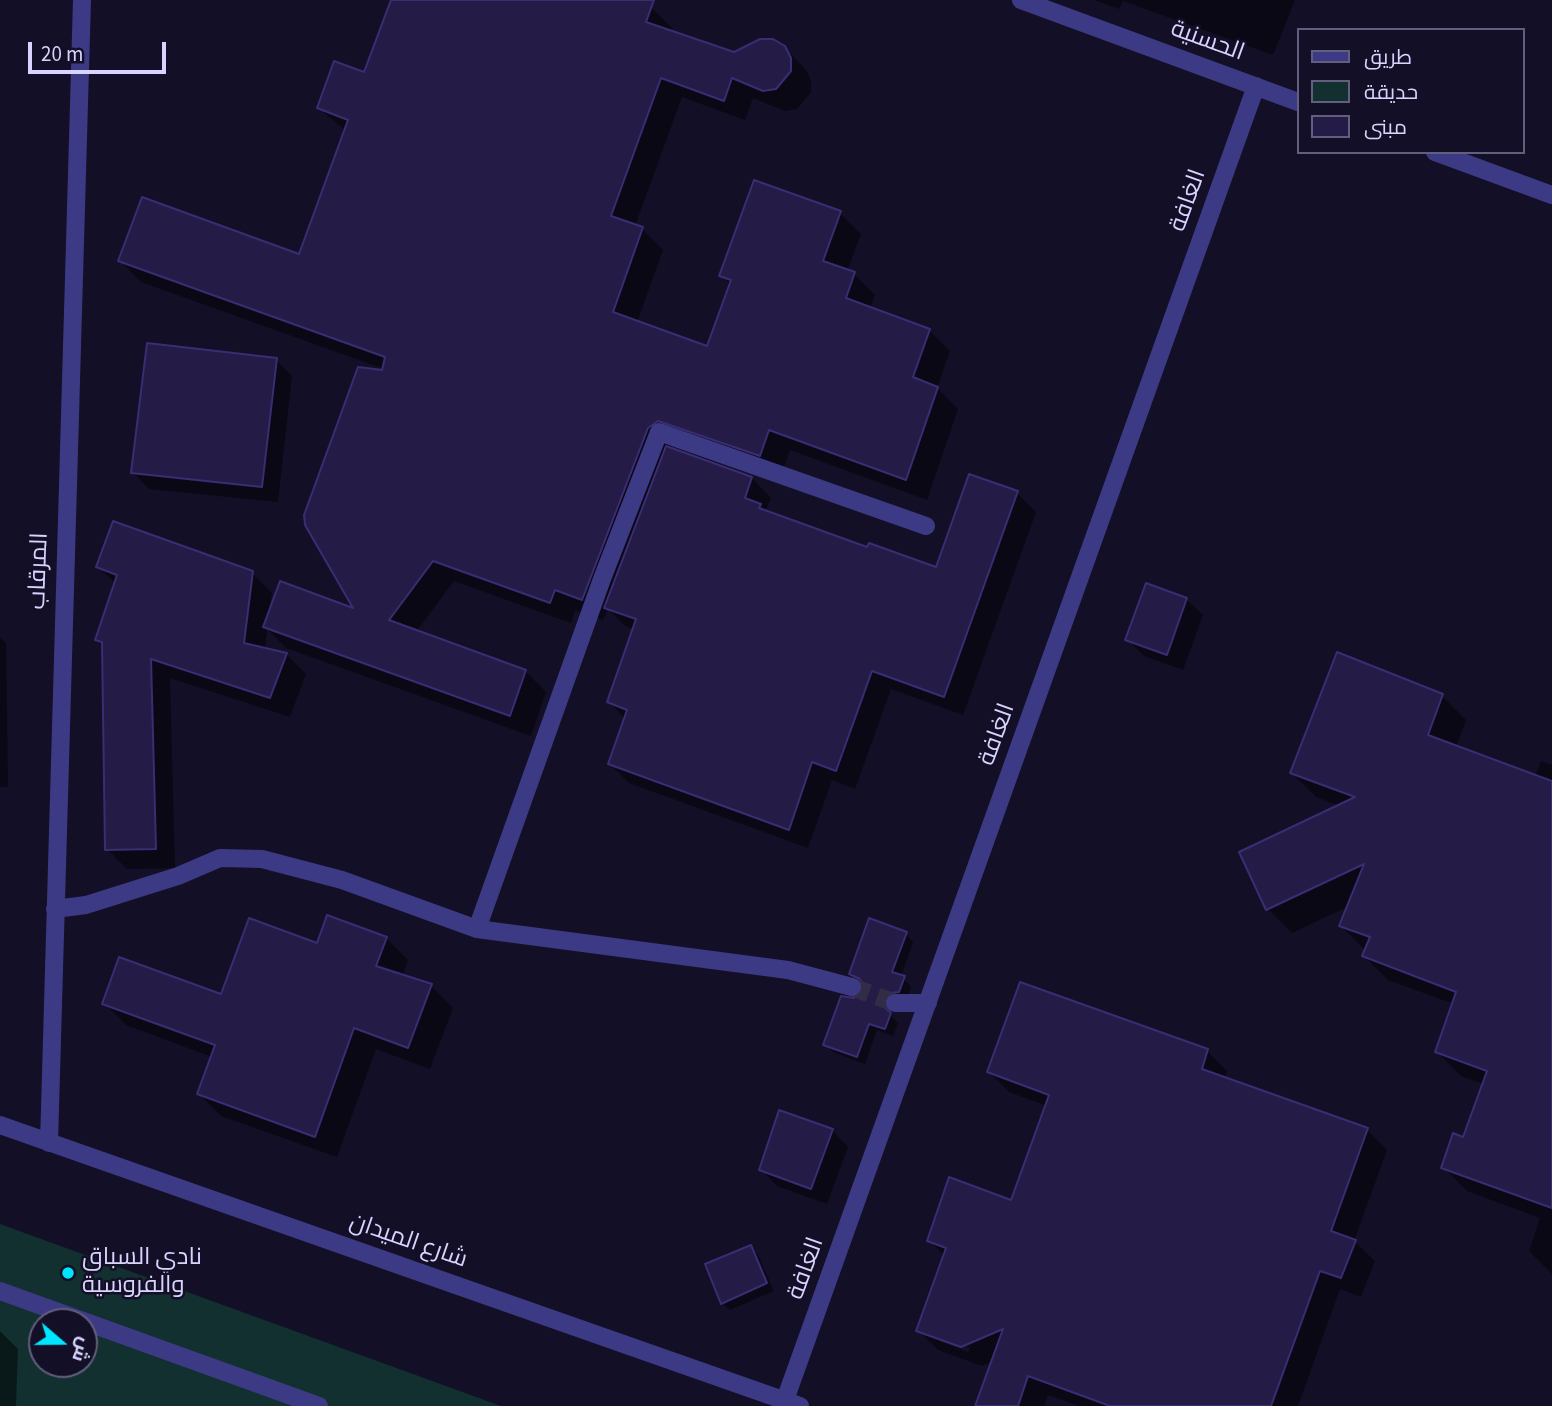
<!DOCTYPE html>
<meta charset="utf-8">
<style>
body{margin:0}
#map{position:relative;width:1552px;height:1406px;overflow:hidden;background:#130f26;font-family:"Source Sans 3",Cairo,sans-serif}
canvas{display:block}
.legend{position:absolute;left:1297px;top:28px;width:228px;height:126px;box-sizing:border-box;background:#130f26;border:2px solid #625e7d;margin:0;padding:9px 12px;list-style:none;font-size:21px;color:#d9d4ff}
.legend li{display:flex;align-items:center;gap:14px;height:35px}
.legend b{width:35px;border:2px solid #625e7d}
.north{position:absolute;left:28px;top:1308px;width:70px;height:70px;box-sizing:border-box;background:#130f26;border:2px solid #625e7d;border-radius:50%;rotate:110deg;font-size:19px;font-weight:700;line-height:28px;text-align:center;color:#d9d4ff}
.north::after{content:'';display:block;margin:auto;width:24px;height:32px;background:#00e5ff;clip-path:polygon(50% 0,100% 100%,50% 72%,0 100%)}
.scale{position:absolute;left:28px;top:42px;width:138px;height:32px;box-sizing:border-box;border:4px solid #d9d4ff;border-top:0;padding-left:9px;font-size:21px;line-height:24px;white-space:nowrap;color:#d9d4ff;-webkit-text-stroke:5px #130f26;paint-order:stroke}
</style>
<div id="map">
<canvas width="1552" height="1406"></canvas>
<ul class="legend">
<li><b style="height:9px;background:#3d3a85"></b>طريق</li>
<li><b style="height:19px;background:#12302f"></b>حديقة</li>
<li><b style="height:19px;background:#241b47"></b>مبنى</li>
</ul>
<div class="north">ش</div>
<div class="scale">20 m</div>
</div>
<script>
const ctx = document.querySelector('canvas').getContext('2d');
ctx.lineJoin = 'round';
function fillPath(path, color) { ctx.fillStyle = color; ctx.fill(path, 'evenodd'); }
const poly = rows => new Path2D(rows.map(r => 'M' + r).join(''));
function trace(path, color, width, dash) { ctx.strokeStyle = color; ctx.lineWidth = width; ctx.lineCap = dash ? 'butt' : 'round'; ctx.setLineDash(dash || []); ctx.stroke(path); }
function drawText(font, color, halo, rows, align = 'center') {
  ctx.font = font + ' "Source Sans 3",Cairo,sans-serif'; ctx.lineWidth = 5; ctx.setLineDash([]); ctx.textBaseline = 'middle'; ctx.strokeStyle = halo; ctx.fillStyle = color; for (const [text, x, y, turn = 0] of rows) {
    ctx.save(); ctx.translate(x, y); ctx.rotate((+turn || 0) * Math.PI / 180); ctx.textAlign = isNaN(turn) ? turn : align; if (halo) ctx.strokeText(text, 0, 0); ctx.fillText(text, 0, 0); ctx.restore();
  }
}
const green = poly([
 [0,1224,501,1406,0,1406],
 [42,1322,84,1322,84,1364,42,1364]
]);
const shadow = poly([
 [389,0,630,0,651,7,672,28,670,32,734,54,784,47,805,69,811,80,811,92,797,109,785,111,753,98,745,120,682,97,635,226,642,229,663,250,637,322,708,348,731,285,721,275,840,213,861,234,847,271,854,274,875,295,870,309,929,330,950,351,937,388,958,409,927,500,790,450,781,475,673,443,670,450,752,478,771,498,765,512,868,550,937,569,1017,493,1036,512,963,715,891,689,855,789,832,780,808,848,629,783,610,764,625,719,609,702,634,630,625,626,608,609,603,620,575,610,571,623,454,581,416,632,525,671,546,692,531,736,286,648,267,629,265,649,286,654,306,674,290,717,170,678,175,868,127,869,107,849,104,647,97,639,116,584,98,567,252,573,272,593,269,611,357,611,384,369,141,282,120,261,300,256,346,131,319,108,365,74,392,3],
 [1094,0,1295,0,1273,55,1123,1,1119,9],
 [276,360,292,376,278,502,149,489,133,472],
 [1186,599,1203,615,1183,670,1144,656,1127,639],
 [0,637,6,643,8,787,0,787,0,827],
 [1442,696,1466,720,1456,747,1535,777,1541,761,1552,765,1552,1274,1529,1251,1540,1218,1467,1191,1443,1167,1464,1139,1484,1084,1461,1076,1437,1052,1454,1004,1388,980,1364,956,1366,951,1341,926,1349,906,1292,933,1268,909,1242,853,1340,806,1316,797,1292,773],
 [906,934,913,942,901,977,911,986,907,999,892,1006,892,1017,898,1023,893,1036,877,1030,865,1064,833,1052,825,1044,855,1000,865,991,863,984,851,974],
 [386,938,408,960,402,976,431,986,453,1008,430,1069,376,1049,337,1157,221,1116,199,1094,212,1057,126,1025,104,1003,222,997,318,945],
 [1207,1051,1227,1071,1225,1079,1367,1130,1387,1150,1354,1241,1375,1261,1361,1297,1340,1289,1298,1406,1079,1406,1048,1395,1044,1406,979,1406,993,1361,982,1366,938,1350,918,1330,945,1256,929,1240,1012,1202,1047,1106,1009,1092,989,1072],
 [939,1337,970,1348,968,1352,939,1341],
 [832,1130,848,1147,827,1204,777,1186,761,1169],
 [751,1247,758,1255,774,1291,730,1310,722,1303],
 [0,1331,18,1349,16,1406,0,1406]
]);
const building = poly([
 [391,0,654,0,646,22,734,52,760,39,773,39,785,46,791,58,791,71,776,89,763,91,732,78,724,101,661,78,611,216,643,227,613,312,707,346,731,280,719,276,754,180,841,211,823,261,855,272,846,298,930,329,913,377,938,387,906,480,769,430,760,456,658,421,648,428,582,600,555,590,550,603,433,561,389,620,526,670,510,716,263,627,280,581,353,608,305,525,304,515,358,367,382,370,385,357,118,261,142,197,299,254,348,120,317,108,334,61,364,72,391,0],
 [147,343,277,358,262,487,131,473,147,343],
 [666,446,752,477,745,498,761,504,759,508,867,547,869,543,936,567,969,474,1018,491,944,697,872,671,836,771,812,762,789,830,608,764,627,710,607,702,636,619,604,608,666,446],
 [113,521,253,571,244,643,287,653,270,698,151,659,156,849,105,850,102,642,95,640,117,575,96,567,113,521],
 [1146,583,1187,598,1167,655,1125,640,1146,583],
 [1337,652,1443,694,1428,735,1552,781,1552,1208,1441,1168,1453,1133,1463,1137,1487,1071,1435,1052,1456,992,1362,956,1370,937,1339,926,1364,864,1266,910,1239,852,1355,797,1290,773,1337,652],
 [327,915,387,937,376,966,432,984,408,1048,354,1028,315,1137,197,1094,215,1045,102,1004,119,957,221,994,249,918,317,943,327,915],
 [869,918,907,932,892,972,905,976,899,992,890,993,885,998,885,1008,891,1013,885,1029,869,1024,857,1057,823,1045,841,996,854,998,863,991,860,979,849,974,869,918],
 [1020,982,1208,1049,1202,1069,1368,1128,1331,1231,1356,1240,1341,1278,1320,1271,1271,1406,1110,1406,1028,1376,1018,1406,975,1406,1003,1329,961,1347,916,1331,946,1248,927,1241,949,1177,1011,1200,1049,1095,987,1072,1020,982],
 [779,1110,833,1129,811,1189,759,1170,779,1110],
 [751,1245,767,1283,721,1304,705,1264,751,1245]
]);
const minorTunnel = poly([
 [852,987,895,1003]
]);
const minor = poly([
 [1021,0,1298,102],
 [1435,152,1552,195],
 [55,909,86,905,178,876,220,858,262,859,342,880,477,929,788,970,852,987],
 [477,929,602,579,659,432,926,526],
 [895,1003,928,1003],
 [0,1125,800,1406],
 [49,1143,82,0],
 [0,1291,319,1406],
 [785,1400,1256,86]
]);
const markers = [
 [68,1273,7,"#00e5ff"]
];
const streetNames = [
 ["الحسنية",1207,42,20],
 ["الغافة",1189,201,-70],
 ["المرقاب",40,571,-88],
 ["الغافة",998,735,-70],
 ["شارع الميدان",408,1242,19],
 ["الغافة",807,1269,-70]
];
const poiNames = [
 ["نادي السباق",82,1259],
 ["والفروسية",82,1287]
];
fillPath(green, '#12302f');
fillPath(shadow, '#0007');
fillPath(building, '#241b47');
trace(building, '#3b2d73', 2);
trace(minorTunnel, '#312d47', 18, [18, 9]);
trace(minor, '#3d3a85', 18);
for (const [x, y, r, color] of markers) { const dot = new Path2D(); dot.arc(x, y, r, 0, 2 * Math.PI); ctx.fillStyle = color; ctx.fill(dot); trace(dot, '#130f26', 2.5); }
drawText('24px', '#d9d4ff', '#130f26', streetNames);
drawText('24px', '#d9d4ff', '#130f26', poiNames, 'left');
</script>
